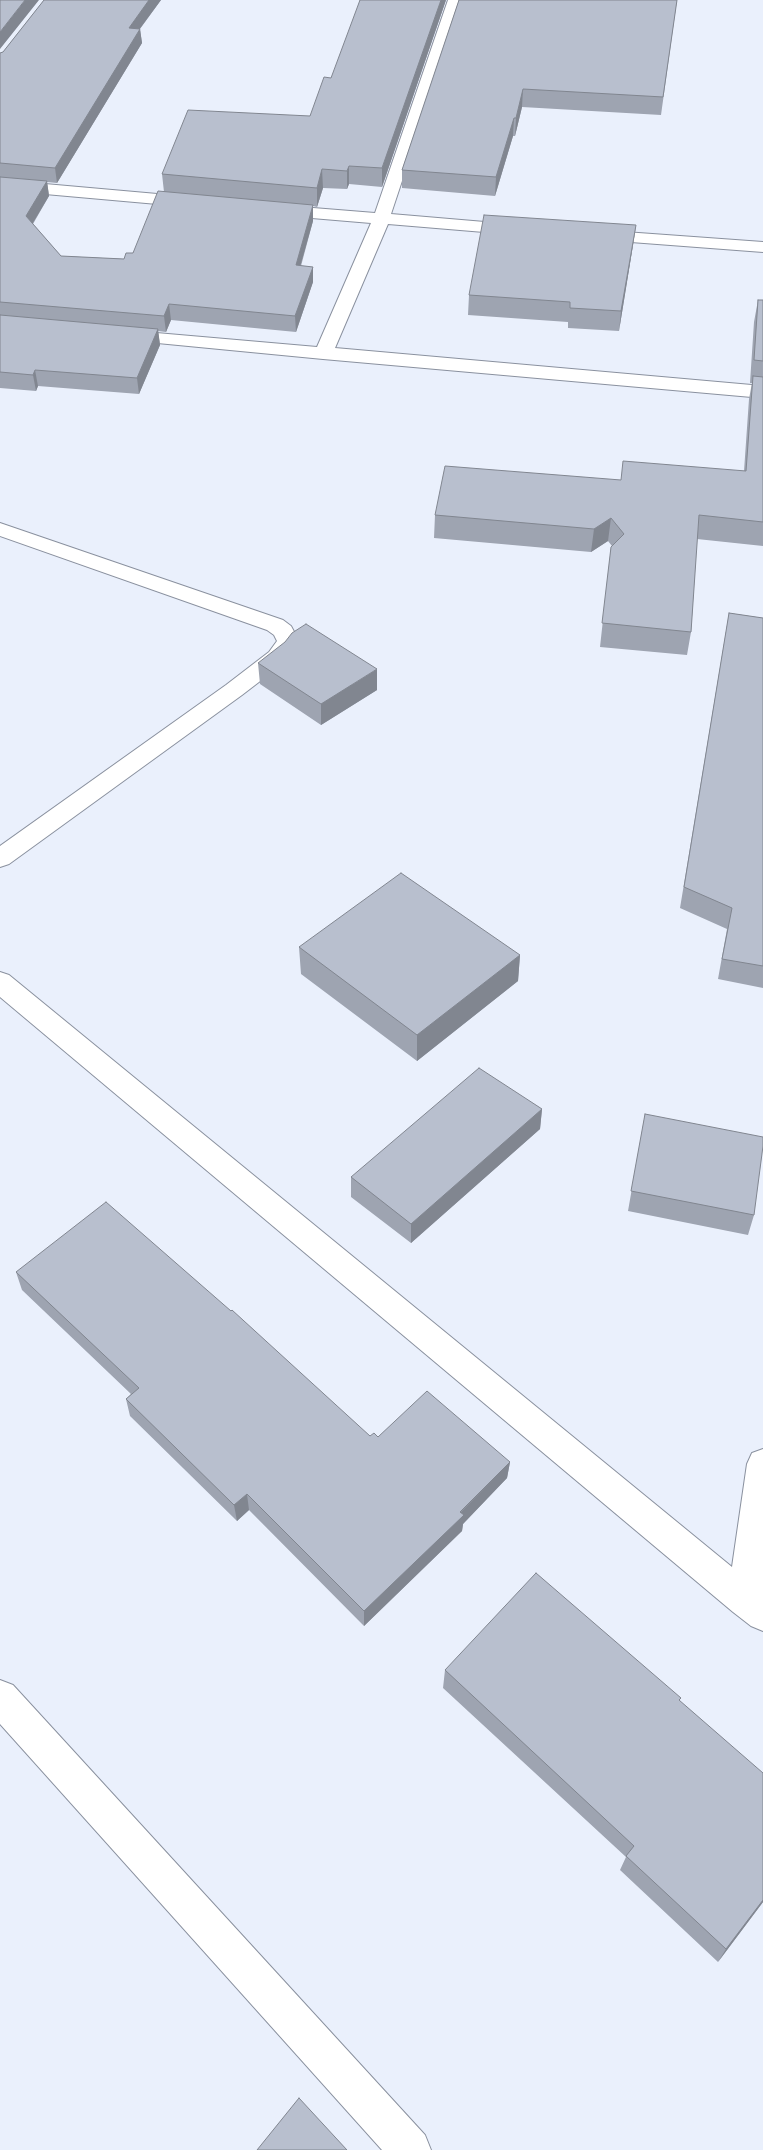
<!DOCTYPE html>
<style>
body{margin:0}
canvas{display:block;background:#eaf0fc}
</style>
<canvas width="763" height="2150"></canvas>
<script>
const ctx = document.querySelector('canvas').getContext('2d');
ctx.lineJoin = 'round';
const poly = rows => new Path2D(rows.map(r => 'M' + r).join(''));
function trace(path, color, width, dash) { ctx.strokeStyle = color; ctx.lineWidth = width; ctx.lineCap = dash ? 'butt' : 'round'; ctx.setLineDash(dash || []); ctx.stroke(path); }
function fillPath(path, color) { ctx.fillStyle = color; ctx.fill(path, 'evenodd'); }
const minor = poly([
 [448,0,462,0,391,214,520,225,526,226,528,230,526,234,520,235,388,224,335,348,763,386,763,398,323,359,116,339,113,335,116,331,122,330,317,347,371,223,276,215,270,213,268,210,270,207,276,205,375,213,448,0],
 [0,180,191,197,197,199,199,202,197,205,191,207,0,190,0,180],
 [597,230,763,242,763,252,591,239,589,235,591,231,597,230],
 [0,523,283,620,291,626,299,641,285,662,242,695,9,864,0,867,0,846,226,685,269,652,277,641,274,635,267,630,0,536,0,523],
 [0,972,9,975,732,1567,747,1464,752,1453,763,1449,763,1631,751,1626,733,1612,0,997,0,972],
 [0,1680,13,1685,425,2135,431,2150,382,2150,0,1724,0,1680]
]);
const wall = poly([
 [44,0,161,0,140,29,142,43,57,183,47,182,49,196,33,224,61,256,124,259,133,253,164,192,162,174,310,116,331,78,446,0,382,187,349,184,347,189,323,188,317,207,313,206,313,221,301,266,313,267,313,282,296,332,171,320,166,332,158,331,160,345,139,394,38,386,36,391,0,388,0,53,3,52],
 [459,0,677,0,661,115,522,107,515,136,513,136,495,196,402,188,402,170],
 [636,225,633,245,619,331,568,328,568,322,468,315,469,295],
 [758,300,763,300,763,546,697,539,691,632,687,655,600,647,611,547,612,546,608,541,591,552,434,538,435,515,621,480,744,471,749,399,752,383,750,383,754,322],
 [729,613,763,618,763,988,718,979,727,929,680,908],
 [258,663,377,690,321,725,260,684],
 [299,947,520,955,518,981,417,1061,301,974],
 [542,1109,540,1129,411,1243,351,1197,351,1177],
 [645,1114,754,1215,748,1235,628,1211],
 [16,1272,370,1436,510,1462,507,1478,463,1524,462,1531,364,1626,249,1510,237,1521,130,1416,126,1399,131,1394,22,1290],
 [445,1670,680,1701,763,1902,718,1962,620,1870,626,1857,443,1688]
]);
const shadedWall = poly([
 [25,0,39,0,0,49,0,32],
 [149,0,161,0,130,42,129,28],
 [441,0,446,0,382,187,382,168],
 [140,29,142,43,57,183,55,168],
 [523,89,522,107,515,136,516,118],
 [514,118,513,136,495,196,496,177],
 [349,166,349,184,347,189,347,171],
 [322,169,323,188,317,207,317,188],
 [47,181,49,196,28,231,26,216],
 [313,205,313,221,296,281,296,265],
 [636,225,633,245,619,331,621,311],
 [313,267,313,282,296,332,295,316],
 [169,304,171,320,166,332,164,316],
 [158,329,160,345,139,394,137,378],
 [35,370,38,386,36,391,33,375],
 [611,518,608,541,591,552,594,529],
 [377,669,377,690,321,725,321,704],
 [520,955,518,981,417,1061,417,1035],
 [542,1109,540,1129,411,1243,411,1224],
 [510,1462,507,1478,463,1524,462,1531,364,1626,364,1611],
 [247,1494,249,1510,237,1521,234,1505],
 [763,1900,763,1902,718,1962,726,1949]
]);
const building = poly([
 [0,0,25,0,0,32,0,0],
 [44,0,149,0,129,28,140,29,55,168,0,163,0,53,3,52,44,0],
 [360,0,441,0,382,168,349,166,347,171,322,169,317,188,162,174,188,110,310,116,324,77,331,78,360,0],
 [459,0,677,0,663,97,523,89,516,118,514,118,496,177,402,170,459,0],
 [0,177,47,181,26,216,61,256,124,259,126,253,133,253,158,191,313,205,296,265,313,267,295,316,169,304,164,316,0,302,0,177],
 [484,215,636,225,621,311,570,308,570,302,469,295,484,215],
 [758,300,763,300,763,361,754,360,758,300],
 [0,315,158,329,137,378,35,370,33,375,0,372,0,315],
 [753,376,763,377,763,522,699,515,691,632,602,623,611,547,624,534,611,518,594,529,435,515,445,466,621,480,623,461,746,471,753,376],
 [729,613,763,618,763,966,722,959,732,908,684,887,729,613],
 [306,624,377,669,321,704,258,663,285,642,292,633,306,624],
 [401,873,520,955,417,1035,299,947,401,873],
 [479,1068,542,1109,411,1224,351,1177,479,1068],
 [645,1114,763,1137,763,1146,754,1215,631,1191,645,1114],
 [106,1202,231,1311,232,1310,370,1436,374,1433,378,1437,427,1391,510,1462,460,1512,464,1515,364,1611,247,1494,234,1505,126,1399,139,1388,16,1272,106,1202],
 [536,1573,681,1698,679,1700,763,1773,763,1900,726,1949,626,1856,634,1846,445,1670,536,1573],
 [299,2098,347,2150,257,2150,299,2098]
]);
trace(minor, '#8a919f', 2);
fillPath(minor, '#fff');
fillPath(wall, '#9ea4b1');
fillPath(shadedWall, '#818690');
fillPath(building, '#b8bfce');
trace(building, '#818690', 1);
</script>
